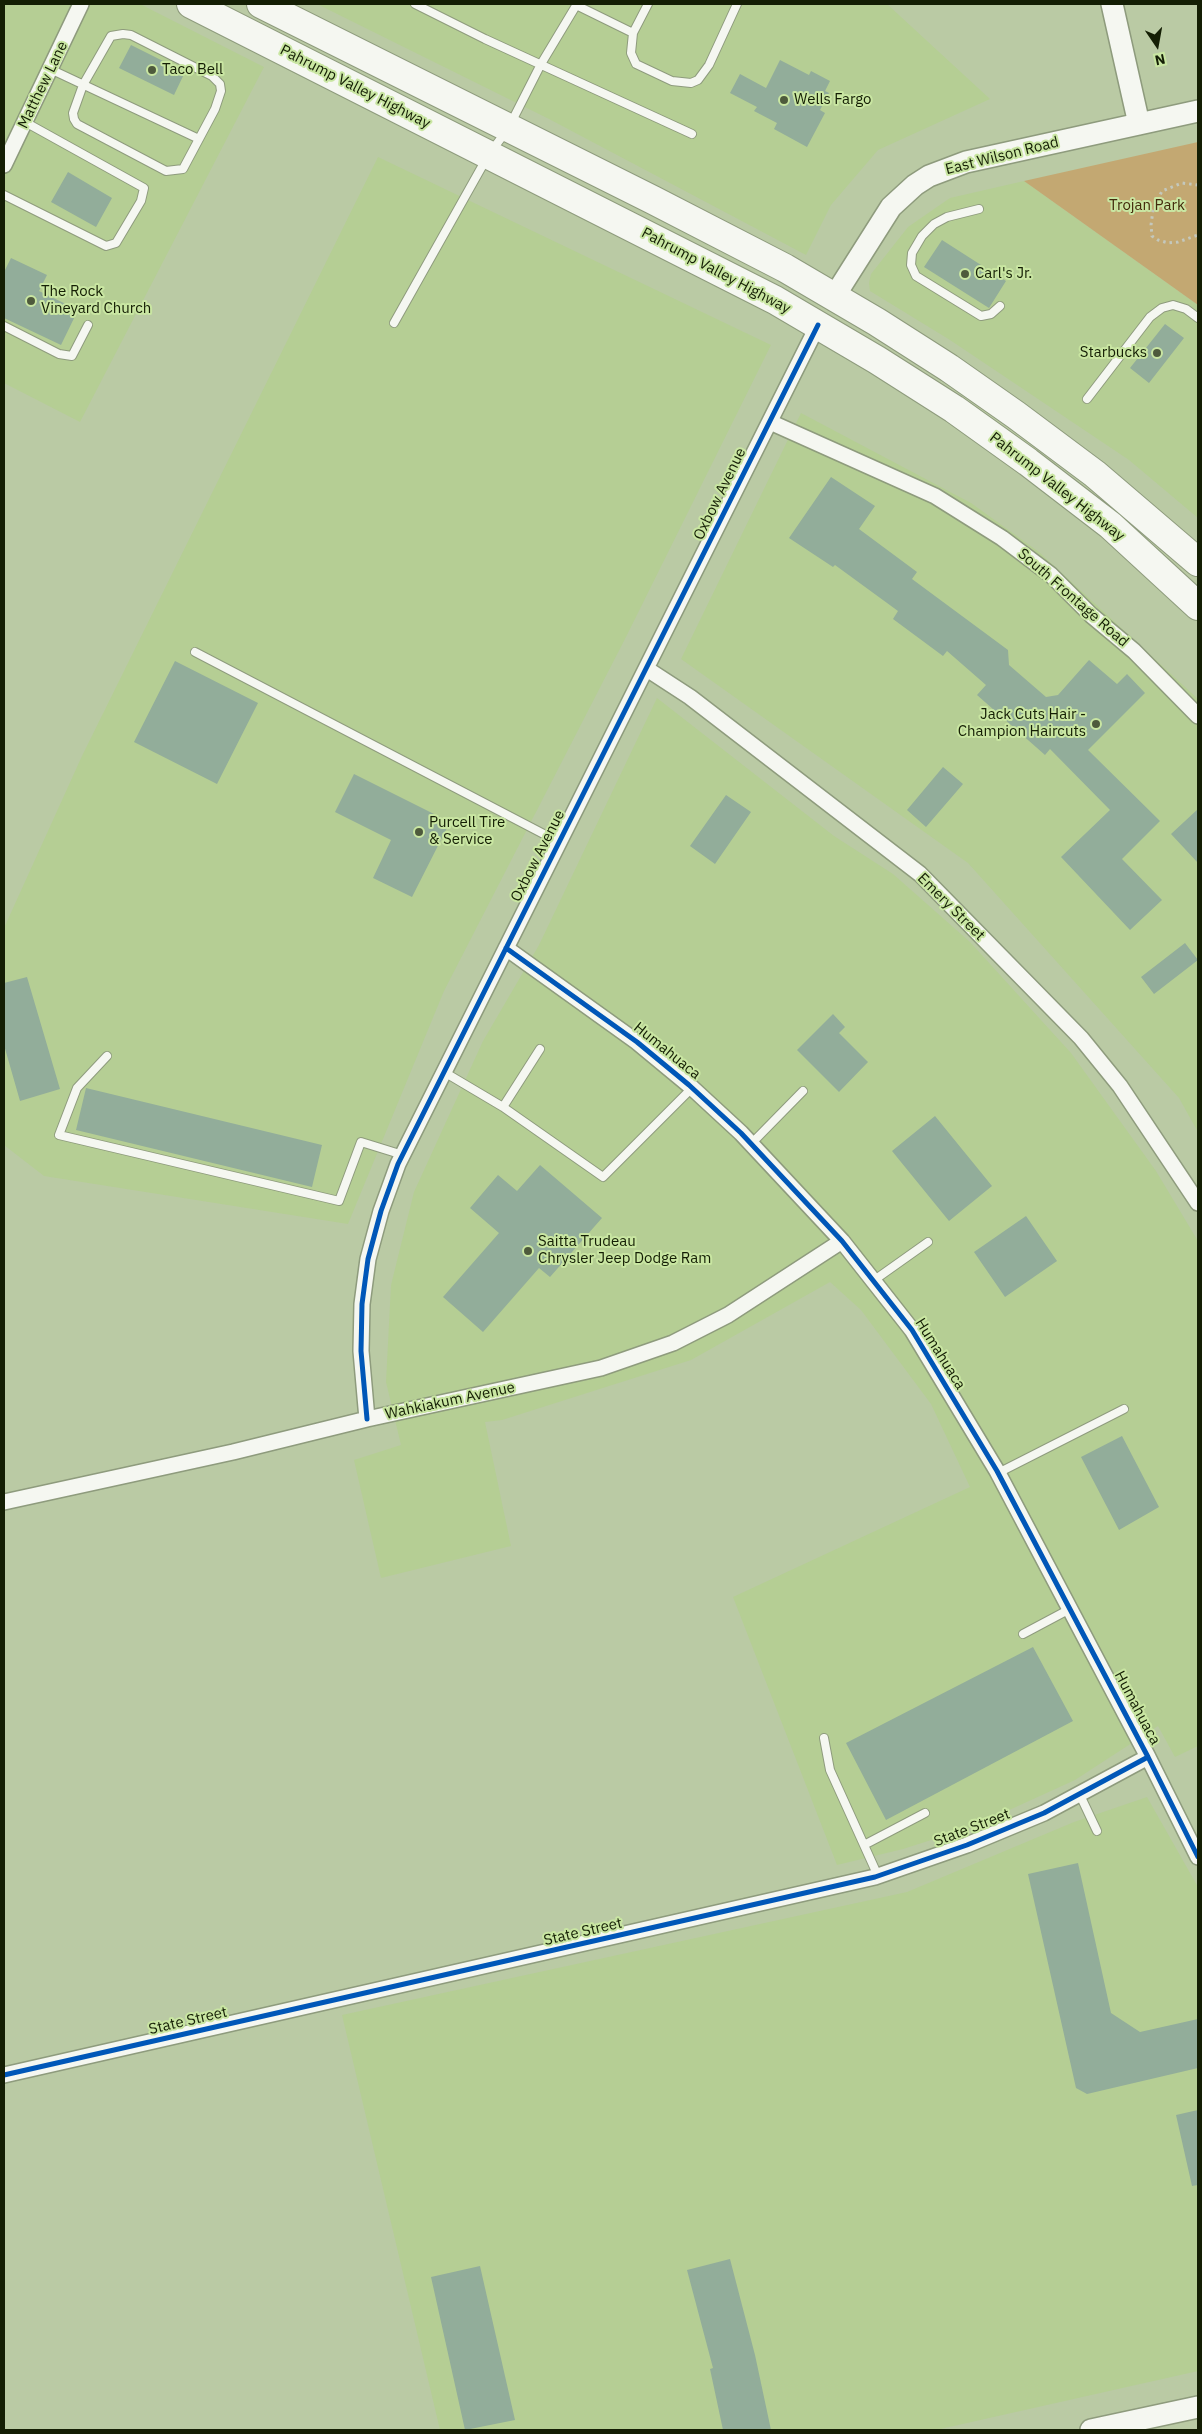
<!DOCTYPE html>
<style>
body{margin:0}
#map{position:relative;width:1202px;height:2434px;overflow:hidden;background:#bacaa4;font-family:"IBM Plex Sans",sans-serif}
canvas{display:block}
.frame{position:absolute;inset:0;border:5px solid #141e04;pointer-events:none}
.north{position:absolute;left:1132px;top:20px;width:50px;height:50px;-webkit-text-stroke:4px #c9e6a2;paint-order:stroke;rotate:168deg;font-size:14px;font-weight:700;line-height:20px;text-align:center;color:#141e04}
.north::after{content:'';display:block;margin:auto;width:18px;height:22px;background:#141e04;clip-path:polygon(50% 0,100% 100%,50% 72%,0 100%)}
</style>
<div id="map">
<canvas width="1202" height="2434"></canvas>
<div class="frame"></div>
<div class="north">N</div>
</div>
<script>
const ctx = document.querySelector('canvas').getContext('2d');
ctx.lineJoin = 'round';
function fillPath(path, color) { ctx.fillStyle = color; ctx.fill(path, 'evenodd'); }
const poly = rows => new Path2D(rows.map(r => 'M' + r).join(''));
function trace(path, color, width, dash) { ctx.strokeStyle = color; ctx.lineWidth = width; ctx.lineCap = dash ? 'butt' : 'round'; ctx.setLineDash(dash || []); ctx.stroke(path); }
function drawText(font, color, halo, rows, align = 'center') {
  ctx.font = font + ' "IBM Plex Sans",sans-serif'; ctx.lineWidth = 4; ctx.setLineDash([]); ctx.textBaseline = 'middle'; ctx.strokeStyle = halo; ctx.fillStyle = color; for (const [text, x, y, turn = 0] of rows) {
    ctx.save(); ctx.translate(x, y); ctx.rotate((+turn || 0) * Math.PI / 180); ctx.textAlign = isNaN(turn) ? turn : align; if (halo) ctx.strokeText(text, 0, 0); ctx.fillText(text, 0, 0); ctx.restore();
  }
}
const built = poly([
 [4,4,140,4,264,67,80,422,4,383],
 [317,4,887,4,990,99,878,150,831,205,806,255,549,119],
 [378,157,771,345,626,637,444,991,348,1224,44,1176,4,1145,4,928,82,756],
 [1024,181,1198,305,1198,518,1129,460,950,340,870,291,869,283,871,274,908,227,950,198],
 [801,413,971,503,1039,552,1198,699,1198,1132,1179,1098,968,863,681,659],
 [657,698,834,836,893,874,970,942,1071,1053,1156,1171,1198,1241,1198,1746,1175,1757,1158,1726,1075,1780,972,1827,903,1849,837,1865,733,1597,970,1487,931,1404,861,1310,830,1282,691,1360,502,1420,485,1422,511,1546,381,1578,354,1460,401,1445,386,1382,391,1285,414,1192,483,1041,539,945],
 [1147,1797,1198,1887,1198,2371,936,2430,440,2430,342,2015,907,1892,1074,1822]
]);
const green = poly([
 [1198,142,1198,305,1024,181]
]);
const building = poly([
 [131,45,185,72,174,95,119,68],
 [780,60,809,75,811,71,830,81,825,91,829,93,820,110,825,113,807,147,774,129,777,123,754,111,757,107,730,93,740,74,766,88],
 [68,172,112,198,96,227,51,202],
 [942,240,1006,281,989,308,924,267],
 [11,258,47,275,39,291,78,310,61,345,4,318,4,272],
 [1165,324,1184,338,1149,383,1130,368],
 [831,477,875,506,859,529,917,572,912,579,1008,650,1009,665,1046,697,1058,695,1089,660,1117,684,1127,674,1145,693,1088,750,1160,821,1122,859,1162,900,1130,930,1061,857,1110,810,1050,749,1045,755,977,695,986,685,947,651,943,656,893,619,898,611,835,565,833,567,789,538],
 [175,661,258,703,217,784,134,742],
 [943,767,963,784,926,827,907,810],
 [354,774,450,822,412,897,373,878,391,840,335,812],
 [726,795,751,812,715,864,690,846],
 [1198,809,1198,863,1171,834],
 [1185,943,1198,960,1154,994,1141,977],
 [27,977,60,1089,20,1101,4,1045,4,983],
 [833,1014,845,1027,839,1033,868,1062,839,1092,797,1050],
 [86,1088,322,1145,312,1187,76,1130],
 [935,1116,992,1186,949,1221,892,1151],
 [540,1165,602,1218,550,1277,539,1268,483,1332,443,1297,499,1233,470,1208,498,1175,517,1191],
 [1026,1216,1057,1261,1005,1297,974,1252],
 [1122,1436,1159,1507,1119,1530,1081,1457],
 [1033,1647,1073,1721,886,1820,846,1743],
 [1078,1863,1111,2013,1140,2032,1198,2019,1198,2068,1087,2094,1076,2088,1028,1874],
 [1198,2110,1198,2185,1192,2186,1176,2115],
 [730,2259,755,2355,771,2430,723,2430,710,2369,713,2368,687,2270],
 [480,2266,515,2420,465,2430,431,2277]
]);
const path = poly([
 [1198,185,1182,183,1162,191,1153,210,1151,225,1152,236,1158,240,1168,243,1178,242,1198,235]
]);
const lane = poly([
 [415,4,485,39,692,134],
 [576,5,633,33,648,4],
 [633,33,631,53,636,64,672,81,691,83,698,80,709,65,737,4],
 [123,34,131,35,212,76,220,84,221,91,215,109,183,169,166,171,77,124,74,119,73,113,83,85,111,36,123,34],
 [50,69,199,139],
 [511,123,541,64,577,4],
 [4,195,106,246,116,243,141,201,144,188,25,122],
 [979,209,947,217,934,224,922,236,912,253,911,265,916,276,981,316,991,314,1000,306],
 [394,323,489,154,505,133],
 [4,326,59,354,72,356,88,325],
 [1087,399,1150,317,1162,308,1173,305,1186,309,1198,318],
 [195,652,559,842],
 [107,1056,77,1088,59,1135,339,1201,361,1142,403,1155],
 [444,1072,503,1107,603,1177,692,1088],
 [503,1107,540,1049],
 [751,1144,803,1091],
 [873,1281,928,1242],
 [998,1473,1124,1409],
 [1023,1634,1070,1609],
 [824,1738,830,1770,878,1876],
 [1079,1793,1097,1831],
 [864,1845,925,1813]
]);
const street = poly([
 [4,165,81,4],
 [770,422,935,496,1002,538,1051,575,1091,615,1134,651,1198,716],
 [647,669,690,697,920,874,1081,1038,1120,1086,1198,1203],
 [506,948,637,1042,689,1085,741,1133,842,1241,912,1330,997,1471,1148,1757,1198,1857],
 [367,1419,361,1351,362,1304,368,1259,381,1211,398,1164,818,325],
 [4,1502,233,1452,367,1419,601,1368,673,1343,728,1315,842,1241],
 [4,2075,875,1877,967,1845,1044,1813,1148,1757]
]);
const secondary = poly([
 [1112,4,1139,124],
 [834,297,891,207,915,185,929,176,966,162,1198,111],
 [1091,2430,1198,2407]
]);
const highway = poly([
 [191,4,775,300,877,360,954,409,1028,462,1110,525,1198,606],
 [261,4,653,200,785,268,877,322,949,368,1016,415,1095,474,1198,562]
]);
const cycleway = poly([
 [506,948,637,1042,689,1085,741,1133,842,1241,912,1330,997,1471,1148,1757,1198,1857],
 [367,1419,361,1351,362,1304,368,1259,381,1211,398,1164,818,325],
 [4,2075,875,1877,967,1845,1044,1813,1148,1757]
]);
const markers = [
 [152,70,5,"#4e5a3c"],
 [784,100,5,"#4e5a3c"],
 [965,274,5,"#4e5a3c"],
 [31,301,5,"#4e5a3c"],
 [1157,353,5,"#4e5a3c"],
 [1096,724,5,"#4e5a3c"],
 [419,832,5,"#4e5a3c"],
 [528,1251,5,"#4e5a3c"]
];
const poiNames = [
 ["Taco Bell",162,70],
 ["Wells Fargo",794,100],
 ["Carl's Jr.",975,274],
 ["The Rock",41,292],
 ["Vineyard Church",41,309],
 ["Starbucks",1147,353,"right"],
 ["Jack Cuts Hair -",1086,715,"right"],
 ["Champion Haircuts",1086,732,"right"],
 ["Purcell Tire",429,823],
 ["& Service",429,840],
 ["Saitta Trudeau",538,1242],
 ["Chrysler Jeep Dodge Ram",538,1259]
];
const streetNames = [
 ["Matthew Lane",43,85,-64],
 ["Pahrump Valley Highway",355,87,27],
 ["East Wilson Road",1002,156,-14],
 ["Pahrump Valley Highway",716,271,28],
 ["Pahrump Valley Highway",1057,487,38],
 ["Oxbow Avenue",720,494,-64],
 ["South Frontage Road",1073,598,41],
 ["Oxbow Avenue",538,856,-63],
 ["Emery Street",951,907,45],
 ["Humahuaca",667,1051,39],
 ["Humahuaca",940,1354,58],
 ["Wahkiakum Avenue",450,1401,-12],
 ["Humahuaca",1137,1708,62],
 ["State Street",972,1828,-21],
 ["State Street",583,1932,-13],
 ["State Street",188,2021,-13]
];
const parkNames = [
 ["Trojan Park",1147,206]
];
fillPath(built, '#b5ce94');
fillPath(green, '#c3a872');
fillPath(building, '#92ad9a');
trace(lane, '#8e9b7d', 10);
trace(street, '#8e9b7d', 18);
trace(secondary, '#8e9b7d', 24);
trace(highway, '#8e9b7d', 30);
trace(path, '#c4c8bd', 3, [2.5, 4]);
trace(lane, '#f5f7f1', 8);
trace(street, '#f5f7f1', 15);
trace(secondary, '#f5f7f1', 21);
trace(highway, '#f5f7f1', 28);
trace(cycleway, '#0057b8', 5);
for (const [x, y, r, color] of markers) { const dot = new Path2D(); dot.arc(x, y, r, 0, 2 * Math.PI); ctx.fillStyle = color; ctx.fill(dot); trace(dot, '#c9e6a2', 2); }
drawText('15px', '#141e04', '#c9e6a2', poiNames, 'left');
drawText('15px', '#141e04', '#c9e6a2', streetNames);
drawText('15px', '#432a0b', '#c9e6a2', parkNames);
</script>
